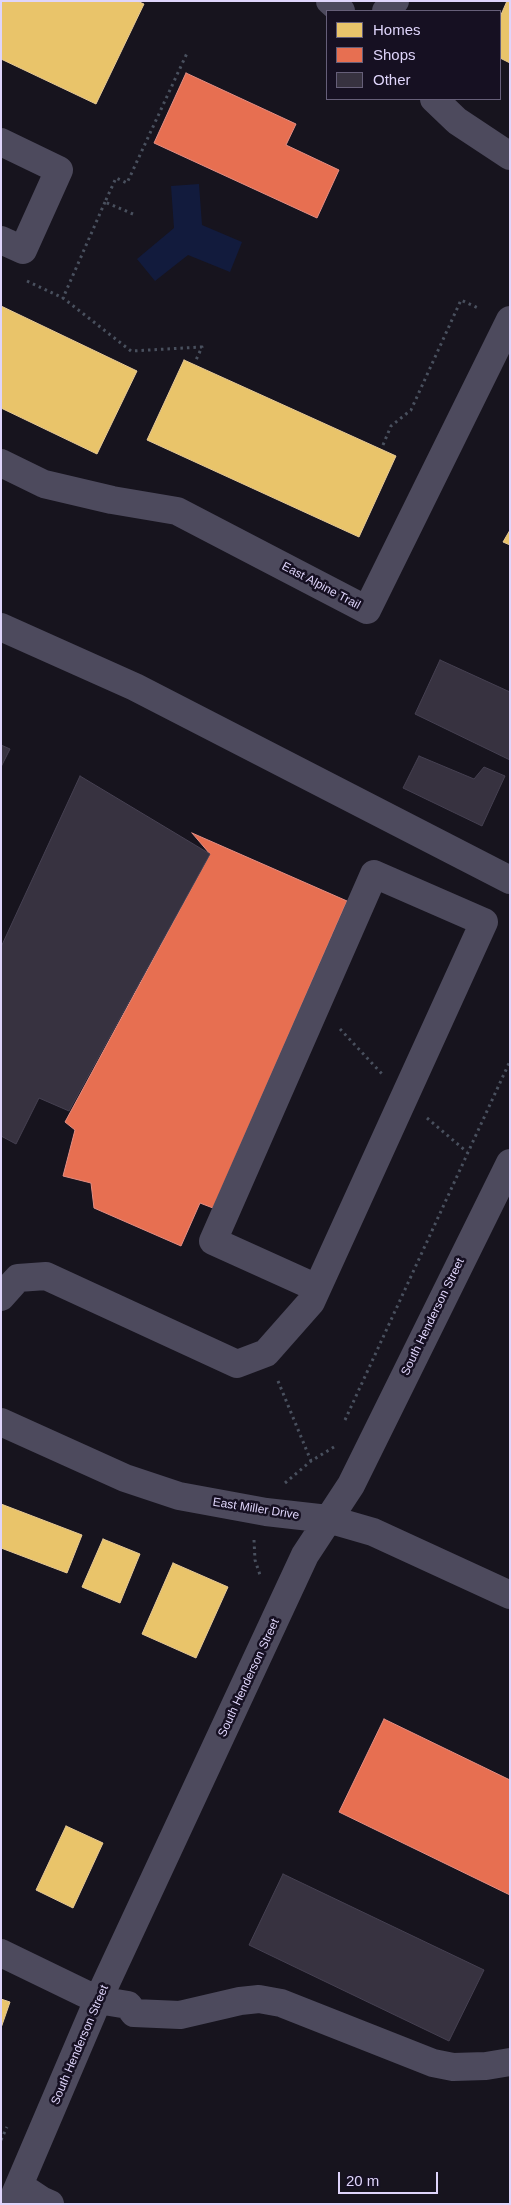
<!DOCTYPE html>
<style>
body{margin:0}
#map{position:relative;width:511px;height:2205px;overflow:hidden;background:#17141e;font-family:Arial,sans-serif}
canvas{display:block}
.frame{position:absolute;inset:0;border:2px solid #dfd5fb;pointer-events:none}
.legend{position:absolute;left:326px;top:10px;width:175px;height:90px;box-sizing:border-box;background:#161022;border:1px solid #665f79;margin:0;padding:6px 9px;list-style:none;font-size:15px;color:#dfd5fb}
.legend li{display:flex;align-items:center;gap:10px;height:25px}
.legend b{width:25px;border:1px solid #665f79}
.scale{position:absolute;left:338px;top:2172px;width:100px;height:22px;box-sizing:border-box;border:2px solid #dfd5fb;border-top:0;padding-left:6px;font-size:15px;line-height:18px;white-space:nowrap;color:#dfd5fb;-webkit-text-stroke:4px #161022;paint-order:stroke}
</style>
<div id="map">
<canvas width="511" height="2205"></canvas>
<div class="frame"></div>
<ul class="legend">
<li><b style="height:14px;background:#e9c46a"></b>Homes</li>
<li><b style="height:14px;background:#e76f51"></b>Shops</li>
<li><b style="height:14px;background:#373240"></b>Other</li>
</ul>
<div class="scale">20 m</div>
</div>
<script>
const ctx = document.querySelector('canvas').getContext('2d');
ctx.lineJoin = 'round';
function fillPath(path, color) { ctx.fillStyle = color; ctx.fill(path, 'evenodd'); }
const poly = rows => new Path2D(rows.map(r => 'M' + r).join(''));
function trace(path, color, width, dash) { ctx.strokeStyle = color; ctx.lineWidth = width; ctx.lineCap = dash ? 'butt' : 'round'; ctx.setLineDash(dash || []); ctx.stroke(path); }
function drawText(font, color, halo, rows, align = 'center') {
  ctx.font = font + ' Arial,sans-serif'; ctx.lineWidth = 5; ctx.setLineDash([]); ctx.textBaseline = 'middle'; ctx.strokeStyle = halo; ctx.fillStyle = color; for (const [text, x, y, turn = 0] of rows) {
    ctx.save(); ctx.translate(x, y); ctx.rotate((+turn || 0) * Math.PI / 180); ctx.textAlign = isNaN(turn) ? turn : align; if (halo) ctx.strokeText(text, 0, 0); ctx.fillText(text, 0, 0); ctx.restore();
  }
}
const water = poly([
 [199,184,202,225,242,242,230,272,188,255,155,281,137,259,174,228,171,186]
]);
const homes = poly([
 [1,1,137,1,144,4,96,104,1,59,1,1],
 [507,1,510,1,510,63,500,58,500,17,507,1],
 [1,306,137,371,97,454,1,408,1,306],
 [184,360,396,456,359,537,147,440,184,360],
 [510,530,510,545,503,542,510,530],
 [1,1504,82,1535,67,1573,1,1548,1,1504],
 [103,1539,140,1554,120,1603,82,1587,103,1539],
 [173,1563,228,1587,196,1658,142,1634,173,1563],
 [66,1826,103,1843,73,1908,36,1890,66,1826],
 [1,1999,10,2002,1,2028,1,1999]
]);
const shops = poly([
 [186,73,296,124,286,145,339,170,317,218,154,143,186,73],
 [192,833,347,901,213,1208,200,1203,181,1246,94,1208,91,1183,63,1176,75,1130,65,1122,210,854,192,833],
 [384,1719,510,1780,510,1895,339,1812,384,1719]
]);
const building = poly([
 [440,660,510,692,510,760,415,714,440,660],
 [1,745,10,749,1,767,1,745],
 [419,756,474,779,484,767,505,776,482,826,403,788,419,756],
 [80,776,210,854,69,1111,39,1098,16,1144,1,1136,1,947,80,776],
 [283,1874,484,1970,449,2041,249,1945,283,1874]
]);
const path = poly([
 [105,202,63,298,131,351,202,347,196,360],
 [133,214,105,202,116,178,127,183,188,51],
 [27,281,63,298],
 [383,445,391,426,411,410,461,300,480,309],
 [340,1029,382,1074],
 [427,1118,467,1152],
 [278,1381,311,1461],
 [345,1420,510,1061],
 [285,1483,311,1461,334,1447],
 [254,1540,255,1560,260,1575],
 [1,2140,7,2127]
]);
const minor = poly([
 [330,1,341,11],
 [386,11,395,1],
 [434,99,457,121,510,156],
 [1,142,59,170,23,250,1,240],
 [1,463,44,484,112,500,177,511,367,610,510,320],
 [1,627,135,687,510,880],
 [1,1297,18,1278,46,1276,237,1364,266,1353,311,1302,484,922,374,874,213,1241,317,1288],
 [1,1422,125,1478,179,1496,266,1512,328,1519,373,1532,510,1595],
 [1,1953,98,2000,128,2005,134,2013,180,2015,240,2001,259,1999,281,2003,433,2063,453,2067,486,2066,510,2062],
 [20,2186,41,2200,50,2204],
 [11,2204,98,2000,305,1555,351,1485,510,1163]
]);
const streetNames = [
 ["East Alpine Trail",321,586,28],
 ["South Henderson Street",433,1317,-64],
 ["East Miller Drive",256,1509,9],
 ["South Henderson Street",249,1678,-65],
 ["South Henderson Street",80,2045,-67]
];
fillPath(water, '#121b3d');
fillPath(homes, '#e9c46a');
trace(homes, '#e6c996', 1);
fillPath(shops, '#e76f51');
trace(shops, '#e58e84', 1);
fillPath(building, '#373240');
trace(building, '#454051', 1);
trace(path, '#49505e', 3, [2.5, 4]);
trace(minor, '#4d4a5d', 28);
drawText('12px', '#dfd5fb', '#161022', streetNames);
</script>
